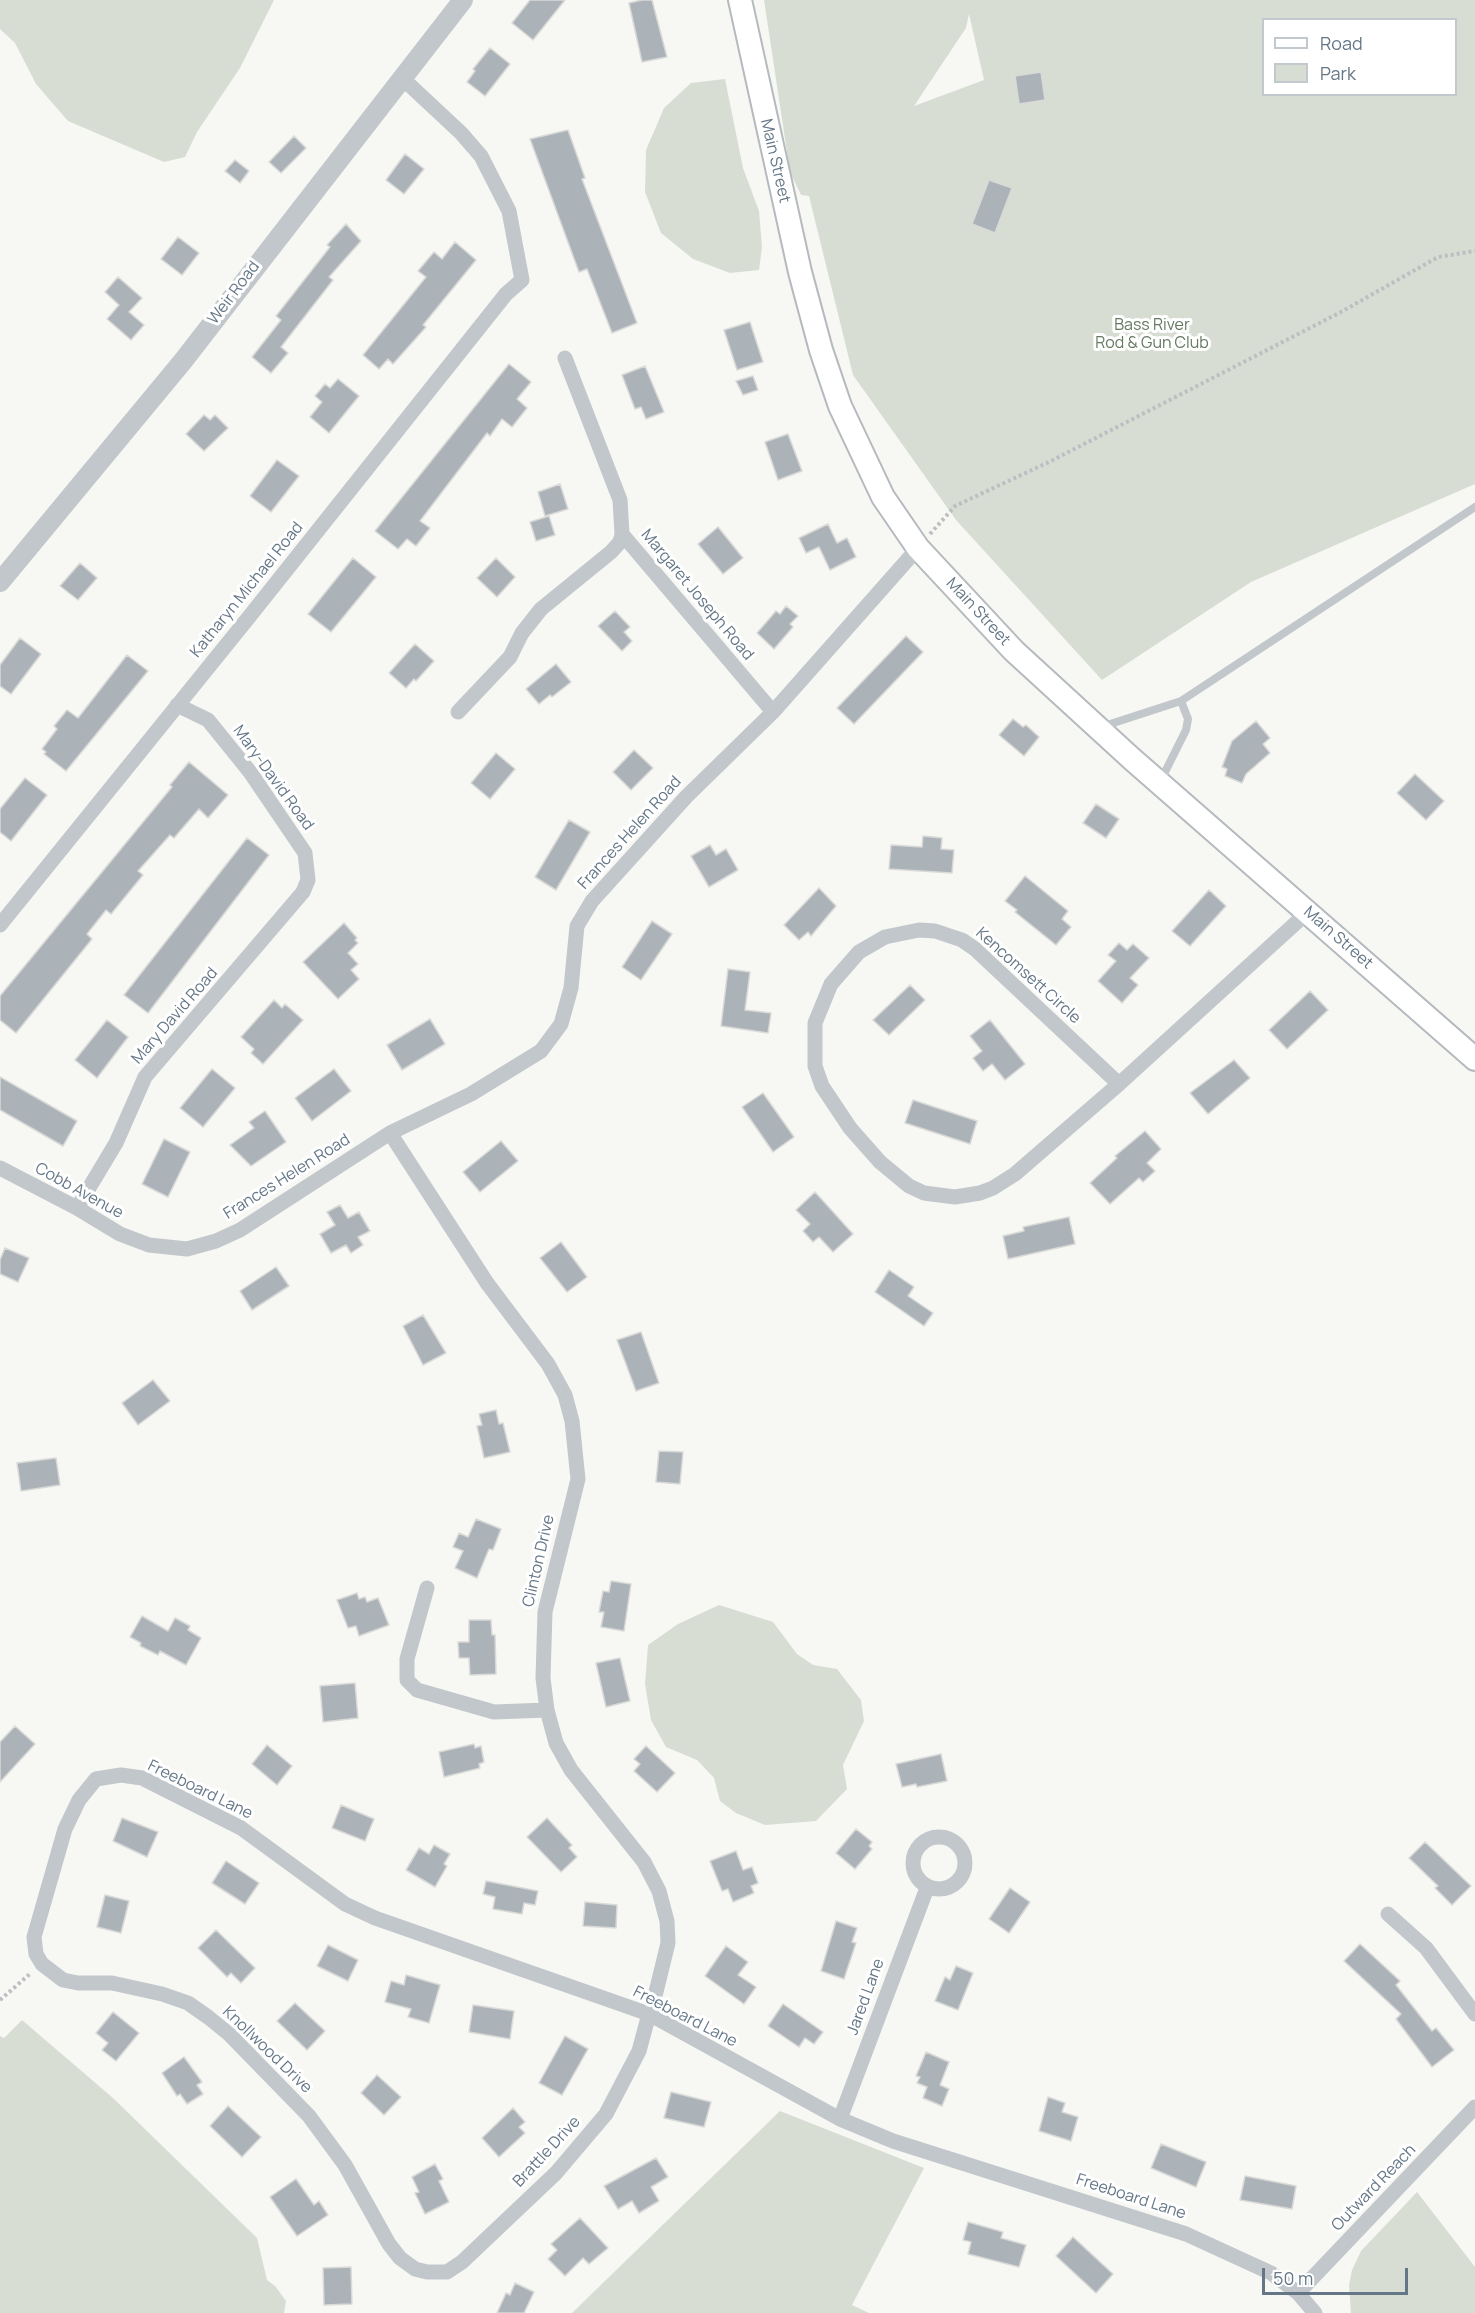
<!DOCTYPE html>
<style>
body{margin:0}
#map{position:relative;width:1475px;height:2313px;overflow:hidden;background:#f7f8f4;font-family:Manrope,sans-serif}
canvas{display:block}
.legend{position:absolute;left:1262px;top:18px;width:195px;height:78px;box-sizing:border-box;background:#fff;border:2px solid #c1c9cf;margin:0;padding:8px 10px;list-style:none;font-size:18px;color:#657787}
.legend li{display:flex;align-items:center;gap:12px;height:30px}
.legend b{width:30px;border:2px solid #c1c9cf}
.scale{position:absolute;left:1262px;top:2268px;width:146px;height:27px;box-sizing:border-box;border:3px solid #657787;border-top:0;padding-left:8px;font-size:18px;line-height:21px;white-space:nowrap;color:#657787;-webkit-text-stroke:4px #fff;paint-order:stroke}
</style>
<div id="map">
<canvas width="1475" height="2313"></canvas>
<ul class="legend">
<li><b style="height:8px;background:#fff"></b>Road</li>
<li><b style="height:16px;background:#d7ddd3"></b>Park</li>
</ul>
<div class="scale">50 m</div>
</div>
<script>
const ctx = document.querySelector('canvas').getContext('2d');
ctx.lineJoin = 'round';
function fillPath(path, color) { ctx.fillStyle = color; ctx.fill(path, 'evenodd'); }
const poly = rows => new Path2D(rows.map(r => 'M' + r).join(''));
function trace(path, color, width, dash) { ctx.strokeStyle = color; ctx.lineWidth = width; ctx.lineCap = dash ? 'butt' : 'round'; ctx.setLineDash(dash || []); ctx.stroke(path); }
function drawText(font, color, halo, rows, align = 'center') {
  ctx.font = font + ' Manrope,sans-serif'; ctx.lineWidth = 6; ctx.setLineDash([]); ctx.textBaseline = 'middle'; ctx.strokeStyle = halo; ctx.fillStyle = color; for (const [text, x, y, turn = 0] of rows) {
    ctx.save(); ctx.translate(x, y); ctx.rotate((+turn || 0) * Math.PI / 180); ctx.textAlign = isNaN(turn) ? turn : align; if (halo) ctx.strokeText(text, 0, 0); ctx.fillText(text, 0, 0); ctx.restore();
  }
}
const green = poly([
 [0,0,274,0,240,68,197,132,185,157,164,162,68,121,36,84,15,43,0,29],
 [764,0,1475,0,1475,484,1251,582,1102,680,956,520,853,375,809,196,801,195,790,172],
 [969,14,984,80,914,106,966,28],
 [1264,20,1456,20,1456,94,1264,94],
 [725,79,743,168,759,211,762,247,759,270,730,273,693,259,661,233,645,192,646,150,664,108,691,83],
 [719,1605,773,1622,797,1654,813,1665,837,1669,861,1700,864,1721,843,1765,847,1789,816,1821,765,1825,736,1813,720,1801,714,1778,697,1760,666,1747,651,1720,645,1684,648,1645,678,1624],
 [22,2020,113,2098,257,2238,267,2280,275,2286,286,2301,284,2313,0,2313,0,2036,4,2038],
 [780,2111,924,2168,852,2305,869,2313,572,2313],
 [1417,2192,1475,2267,1475,2313,1351,2313,1349,2285,1352,2270,1361,2251]
]);
const building = poly([
 [530,0,565,0,533,40,512,23,530,0],
 [642,0,652,0,667,57,642,62,629,3,642,0],
 [490,48,510,64,485,96,467,82,475,71,473,69,490,48],
 [1041,72,1045,100,1019,104,1015,76,1041,72],
 [568,130,585,178,582,179,637,323,612,333,587,269,579,272,530,139,568,130],
 [294,136,306,148,281,173,269,162,294,136],
 [405,154,424,169,404,194,386,180,405,154],
 [235,160,249,171,240,183,225,171,235,160],
 [989,180,1012,188,995,233,972,224,989,180],
 [346,224,361,241,329,277,333,280,281,347,288,353,271,373,252,357,281,320,276,316,330,247,327,245,346,224],
 [178,237,199,253,182,275,161,259,178,237],
 [455,242,476,260,423,325,426,327,393,364,388,359,379,369,363,355,426,277,418,271,434,252,442,259,455,242],
 [118,277,142,298,129,312,144,325,131,340,107,319,119,305,105,292,118,277],
 [750,322,763,362,737,370,724,330,750,322],
 [509,364,531,382,517,399,527,408,512,427,502,419,490,436,487,433,420,521,430,528,416,546,407,539,398,549,375,531,509,364],
 [645,366,664,412,646,419,641,407,635,409,622,375,645,366],
 [753,376,758,390,743,395,736,381,753,376],
 [338,379,359,396,329,433,310,417,322,402,315,396,325,384,330,388,338,379],
 [204,415,210,420,215,415,228,428,204,451,186,434,204,415],
 [788,434,802,471,778,480,765,442,788,434],
 [277,460,299,476,271,512,250,496,277,460],
 [560,484,568,509,545,516,538,492,560,484],
 [549,516,555,535,536,541,530,522,549,516],
 [828,524,837,543,847,538,856,557,830,570,819,547,806,553,799,538,828,524],
 [718,527,743,558,723,574,698,544,718,527],
 [353,558,376,577,331,632,308,614,353,558],
 [496,558,515,577,497,597,477,578,496,558],
 [80,563,97,578,78,600,60,586,80,563],
 [786,606,798,616,790,624,793,627,774,649,757,633,776,611,780,614,786,606],
 [615,611,630,627,624,632,632,641,622,651,598,626,615,611],
 [906,636,923,652,854,724,837,708,906,636],
 [20,638,41,654,11,694,0,686,0,665,20,638],
 [415,644,434,661,416,681,414,679,406,688,389,673,415,644],
 [127,655,148,671,66,771,44,754,46,752,42,749,57,729,54,726,67,710,78,718,127,655],
 [556,664,571,682,552,697,550,695,539,704,526,689,556,664],
 [1013,719,1023,727,1026,725,1039,737,1024,756,999,735,1013,719],
 [1256,721,1270,738,1263,744,1270,753,1246,774,1242,783,1225,776,1227,769,1222,767,1232,741,1256,721],
 [634,750,653,768,631,790,613,772,634,750],
 [496,753,515,769,490,799,471,783,496,753],
 [189,762,228,795,208,818,199,809,174,838,170,835,138,871,143,875,111,914,106,910,87,934,92,939,16,1033,0,1020,0,996,172,787,170,785,189,762],
 [1415,774,1444,801,1426,820,1397,793,1415,774],
 [25,778,47,795,11,841,0,832,0,809,25,778],
 [1096,804,1119,819,1106,838,1083,823,1096,804],
 [569,820,590,832,556,890,535,877,569,820],
 [923,836,942,838,941,849,954,850,952,873,889,869,891,845,922,847,923,836],
 [247,838,269,855,148,1013,124,995,247,838],
 [710,845,716,855,726,849,738,870,709,887,691,856,710,845],
 [1025,876,1068,911,1062,919,1071,927,1056,945,1015,912,1017,910,1005,901,1025,876],
 [819,888,836,906,811,936,808,932,799,940,784,925,819,888],
 [1209,890,1226,906,1190,946,1172,931,1209,890],
 [652,921,672,934,641,980,622,967,652,921],
 [344,923,357,938,355,940,358,943,348,953,358,964,351,970,359,979,338,999,303,962,344,923],
 [1119,943,1127,950,1133,944,1149,958,1130,978,1138,985,1122,1003,1098,981,1116,961,1108,955,1119,943],
 [728,969,750,972,745,1010,771,1013,768,1033,721,1026,728,969],
 [910,985,925,1000,889,1035,873,1020,910,985],
 [1310,991,1328,1010,1287,1049,1269,1030,1310,991],
 [274,1000,282,1008,285,1004,303,1020,263,1064,251,1053,254,1049,241,1037,274,1000],
 [430,1019,445,1044,402,1070,387,1045,430,1019],
 [107,1020,128,1037,97,1078,75,1060,107,1020],
 [990,1020,1025,1064,1005,1080,992,1064,983,1071,973,1058,982,1051,970,1036,990,1020],
 [1234,1060,1250,1078,1208,1114,1190,1093,1234,1060],
 [212,1069,235,1088,203,1127,180,1108,212,1069],
 [334,1069,351,1091,312,1121,295,1098,334,1069],
 [0,1077,77,1121,63,1146,0,1110,0,1077],
 [763,1093,794,1137,773,1152,742,1107,763,1093],
 [913,1100,977,1121,970,1144,905,1123,913,1100],
 [265,1111,286,1142,251,1166,230,1145,254,1128,249,1122,265,1111],
 [1145,1131,1161,1149,1147,1163,1155,1171,1143,1182,1139,1178,1110,1204,1090,1183,1117,1158,1115,1156,1145,1131],
 [164,1139,190,1152,168,1197,142,1184,164,1139],
 [501,1141,518,1161,480,1192,463,1172,501,1141],
 [815,1192,853,1234,833,1252,819,1237,813,1242,803,1231,810,1224,796,1210,815,1192],
 [340,1205,348,1218,359,1212,370,1231,358,1237,363,1245,351,1253,346,1245,331,1253,320,1234,335,1225,327,1212,340,1205],
 [1069,1217,1075,1244,1008,1259,1003,1236,1024,1231,1023,1227,1069,1217],
 [561,1242,587,1277,567,1292,540,1258,561,1242],
 [5,1248,29,1258,18,1282,0,1274,0,1260,5,1248],
 [276,1267,289,1286,252,1310,240,1291,276,1267],
 [889,1270,914,1287,908,1296,933,1313,924,1326,875,1292,889,1270],
 [423,1315,446,1353,423,1365,403,1326,423,1315],
 [641,1332,659,1383,636,1391,617,1340,641,1332],
 [153,1380,170,1401,138,1425,122,1403,153,1380],
 [496,1410,499,1424,503,1423,510,1452,484,1458,477,1426,482,1425,479,1414,496,1410],
 [659,1451,683,1452,680,1484,656,1482,659,1451],
 [56,1458,60,1485,21,1491,17,1463,56,1458],
 [476,1519,501,1529,493,1550,489,1549,477,1578,455,1568,463,1551,453,1547,459,1533,468,1537,476,1519],
 [611,1581,631,1584,624,1631,601,1627,604,1612,599,1612,603,1591,609,1592,611,1581],
 [357,1593,359,1599,365,1597,367,1602,378,1598,389,1625,359,1636,356,1626,348,1628,337,1600,357,1593],
 [142,1616,168,1631,175,1618,190,1626,188,1630,201,1638,186,1665,160,1651,158,1655,140,1646,141,1643,130,1637,142,1616],
 [469,1620,491,1620,492,1635,495,1635,496,1674,470,1675,469,1658,459,1658,458,1642,469,1642,469,1620],
 [620,1658,630,1701,606,1707,596,1663,620,1658],
 [355,1683,358,1718,323,1722,320,1686,355,1683],
 [15,1726,35,1744,0,1782,0,1742,15,1726],
 [474,1744,475,1748,481,1746,484,1762,479,1764,480,1768,444,1777,439,1752,474,1744],
 [267,1745,292,1766,277,1785,252,1764,267,1745],
 [646,1746,675,1773,657,1792,634,1771,640,1764,634,1759,646,1746],
 [941,1754,947,1781,917,1787,916,1784,902,1787,896,1764,941,1754],
 [341,1805,374,1819,365,1841,332,1828,341,1805],
 [122,1818,158,1832,147,1857,113,1841,122,1818],
 [547,1818,572,1845,569,1848,577,1857,561,1872,527,1837,547,1818],
 [856,1829,872,1842,869,1846,872,1849,855,1869,836,1853,856,1829],
 [1425,1842,1471,1886,1452,1905,1435,1888,1438,1886,1409,1858,1425,1842],
 [434,1845,450,1854,444,1864,447,1866,435,1887,406,1870,419,1848,429,1854,434,1845],
 [736,1851,743,1870,752,1867,758,1883,751,1886,754,1893,733,1902,728,1889,722,1891,710,1861,736,1851],
 [226,1861,259,1883,245,1904,212,1883,226,1861],
 [486,1881,538,1891,535,1905,524,1903,522,1914,493,1909,495,1897,483,1894,486,1881],
 [1010,1888,1030,1902,1009,1933,989,1919,1010,1888],
 [105,1895,129,1901,121,1933,97,1927,105,1895],
 [585,1902,617,1905,616,1928,583,1926,585,1902],
 [836,1921,857,1928,852,1942,856,1943,844,1979,821,1971,836,1921],
 [216,1930,255,1968,241,1983,231,1973,227,1977,198,1948,216,1930],
 [1360,1944,1400,1981,1396,1985,1432,2031,1436,2028,1454,2050,1432,2067,1396,2019,1401,2014,1344,1961,1360,1944],
 [328,1945,358,1960,348,1981,317,1966,328,1945],
 [726,1946,748,1962,738,1975,756,1987,744,2004,705,1976,726,1946],
 [956,1966,973,1973,958,2010,935,2001,945,1977,950,1980,956,1966],
 [406,1975,440,1985,429,2023,408,2017,411,2009,385,2002,391,1981,404,1985,406,1975],
 [295,2003,325,2031,307,2050,277,2021,295,2003],
 [783,2004,823,2032,814,2044,805,2038,799,2047,768,2026,783,2004],
 [473,2005,514,2011,510,2039,469,2032,473,2005],
 [113,2012,139,2033,116,2061,102,2050,108,2043,96,2033,113,2012],
 [565,2036,588,2049,562,2095,539,2083,565,2036],
 [926,2052,949,2062,940,2085,949,2089,942,2106,923,2098,927,2087,917,2083,920,2077,916,2076,926,2052],
 [184,2057,202,2082,197,2085,203,2094,187,2104,180,2094,177,2096,162,2073,184,2057],
 [377,2075,401,2097,384,2115,361,2093,377,2075],
 [671,2092,711,2102,704,2127,664,2118,671,2092],
 [1048,2097,1065,2103,1062,2112,1078,2117,1071,2141,1039,2131,1048,2097],
 [228,2106,261,2137,242,2157,210,2126,228,2106],
 [513,2108,525,2122,519,2127,525,2133,499,2157,482,2138,513,2108],
 [1161,2144,1206,2162,1196,2187,1151,2168,1161,2144],
 [656,2158,668,2177,651,2187,659,2201,639,2213,632,2201,618,2209,604,2186,656,2158],
 [435,2164,443,2179,439,2181,449,2202,425,2214,415,2193,419,2192,412,2177,435,2164],
 [1245,2176,1296,2186,1292,2209,1240,2200,1245,2176],
 [296,2179,314,2205,319,2201,328,2215,297,2236,270,2197,296,2179],
 [580,2218,608,2248,589,2264,583,2258,565,2276,548,2259,557,2250,551,2244,580,2218],
 [968,2222,1003,2232,1001,2238,1026,2245,1019,2267,968,2254,971,2242,963,2240,968,2222],
 [1073,2237,1113,2274,1096,2293,1056,2256,1073,2237],
 [351,2267,352,2304,324,2305,323,2268,351,2267],
 [515,2283,534,2292,524,2313,497,2313,506,2293,510,2295,515,2283]
]);
const path = poly([
 [930,534,955,506,1049,462,1162,404,1341,312,1438,257,1475,251],
 [0,2000,31,1973]
]);
const service = poly([
 [1101,727,1181,701,1475,507],
 [1160,782,1186,730,1188,719,1181,701]
]);
const minor = poly([
 [565,358,620,500,622,534,773,712],
 [458,712,510,657,522,633,541,609,611,552,620,542,622,534],
 [0,925,249,617,506,294,522,280,509,211,481,156,461,133,401,77],
 [1119,1084,975,949,962,940,935,931,919,930,885,937,859,952,831,984,815,1023,815,1066,822,1086,850,1128,880,1162,909,1186,924,1193,955,1197,980,1193,993,1188,1015,1174,1119,1084,1309,911],
 [390,1133,487,1283,548,1364,565,1395,572,1421,578,1479,545,1612,543,1678,547,1710,556,1743,571,1770,644,1862,659,1891,667,1921,668,1943,656,1992,649,2014,639,2051,606,2114,556,2173,462,2262,447,2272,427,2272,415,2269,400,2258,389,2244,345,2165,309,2116,229,2034,208,2017,188,2003,162,1994,112,1983,78,1983,63,1980,42,1964,36,1954,34,1937,65,1829,79,1800,96,1779,121,1775,142,1778,241,1828,345,1904,375,1918,649,2014,840,2119,893,2141,1186,2234,1271,2273,1298,2293,1315,2313],
 [0,1168,77,1208,120,1234,149,1245,187,1249,216,1241,240,1230,390,1133,471,1094,541,1051,561,1024,571,988,577,926,592,901,686,797,773,712,918,548],
 [77,1208,116,1143,145,1077,303,892,308,880,305,853,250,772,208,720,177,705],
 [427,1588,407,1659,407,1680,417,1690,494,1712,547,1710],
 '913 1863a26 26 0 1 1 52 0a26 26 0 1 1-52 0Z',
 [1388,1914,1426,1948,1475,2014],
 [840,2119,927,1888],
 [1298,2293,1475,2107]
]);
const tertiary = poly([
 [0,582,183,361,463,0]
]);
const secondary = poly([
 [740,0,800,272,821,350,840,406,883,497,918,548,1014,651,1132,759,1475,1059]
]);
const streetNames = [
 ["Main Street",775,161,77],
 ["Weir Road",234,293,-53],
 ["Katharyn Michael Road",247,590,-51],
 ["Margaret Joseph Road",697,595,50],
 ["Main Street",978,612,47],
 ["Mary-David Road",273,778,54],
 ["Frances Helen Road",630,833,-48],
 ["Main Street",1338,938,41],
 ["Kencomsett Circle",1028,976,42],
 ["Mary David Road",175,1016,-49],
 ["Frances Helen Road",287,1177,-32],
 ["Cobb Avenue",79,1191,29],
 ["Clinton Drive",539,1561,-77],
 ["Freeboard Lane",200,1790,26],
 ["Jared Lane",866,1997,-70],
 ["Freeboard Lane",685,2017,27],
 ["Knollwood Drive",267,2050,44],
 ["Brattle Drive",547,2152,-47],
 ["Outward Reach",1374,2188,-46],
 ["Freeboard Lane",1131,2197,18]
];
const parkNames = [
 ["Bass River",1152,326],
 ["Rod & Gun Club",1152,344]
];
fillPath(green, '#d7ddd3');
fillPath(building, '#abb3b9');
trace(building, '#d9d9d7', 1.5);
trace(secondary, '#b5babf', 26);
trace(path, '#bcbfc2', 4, [3, 3]);
trace(service, '#c2c7cb', 8);
trace(minor, '#c2c7cb', 15);
trace(tertiary, '#c2c7cb', 20);
trace(secondary, '#fff', 22);
drawText('16px', '#657787', '#fff', streetNames);
drawText('16px', '#657960', '#fff', parkNames);
</script>
